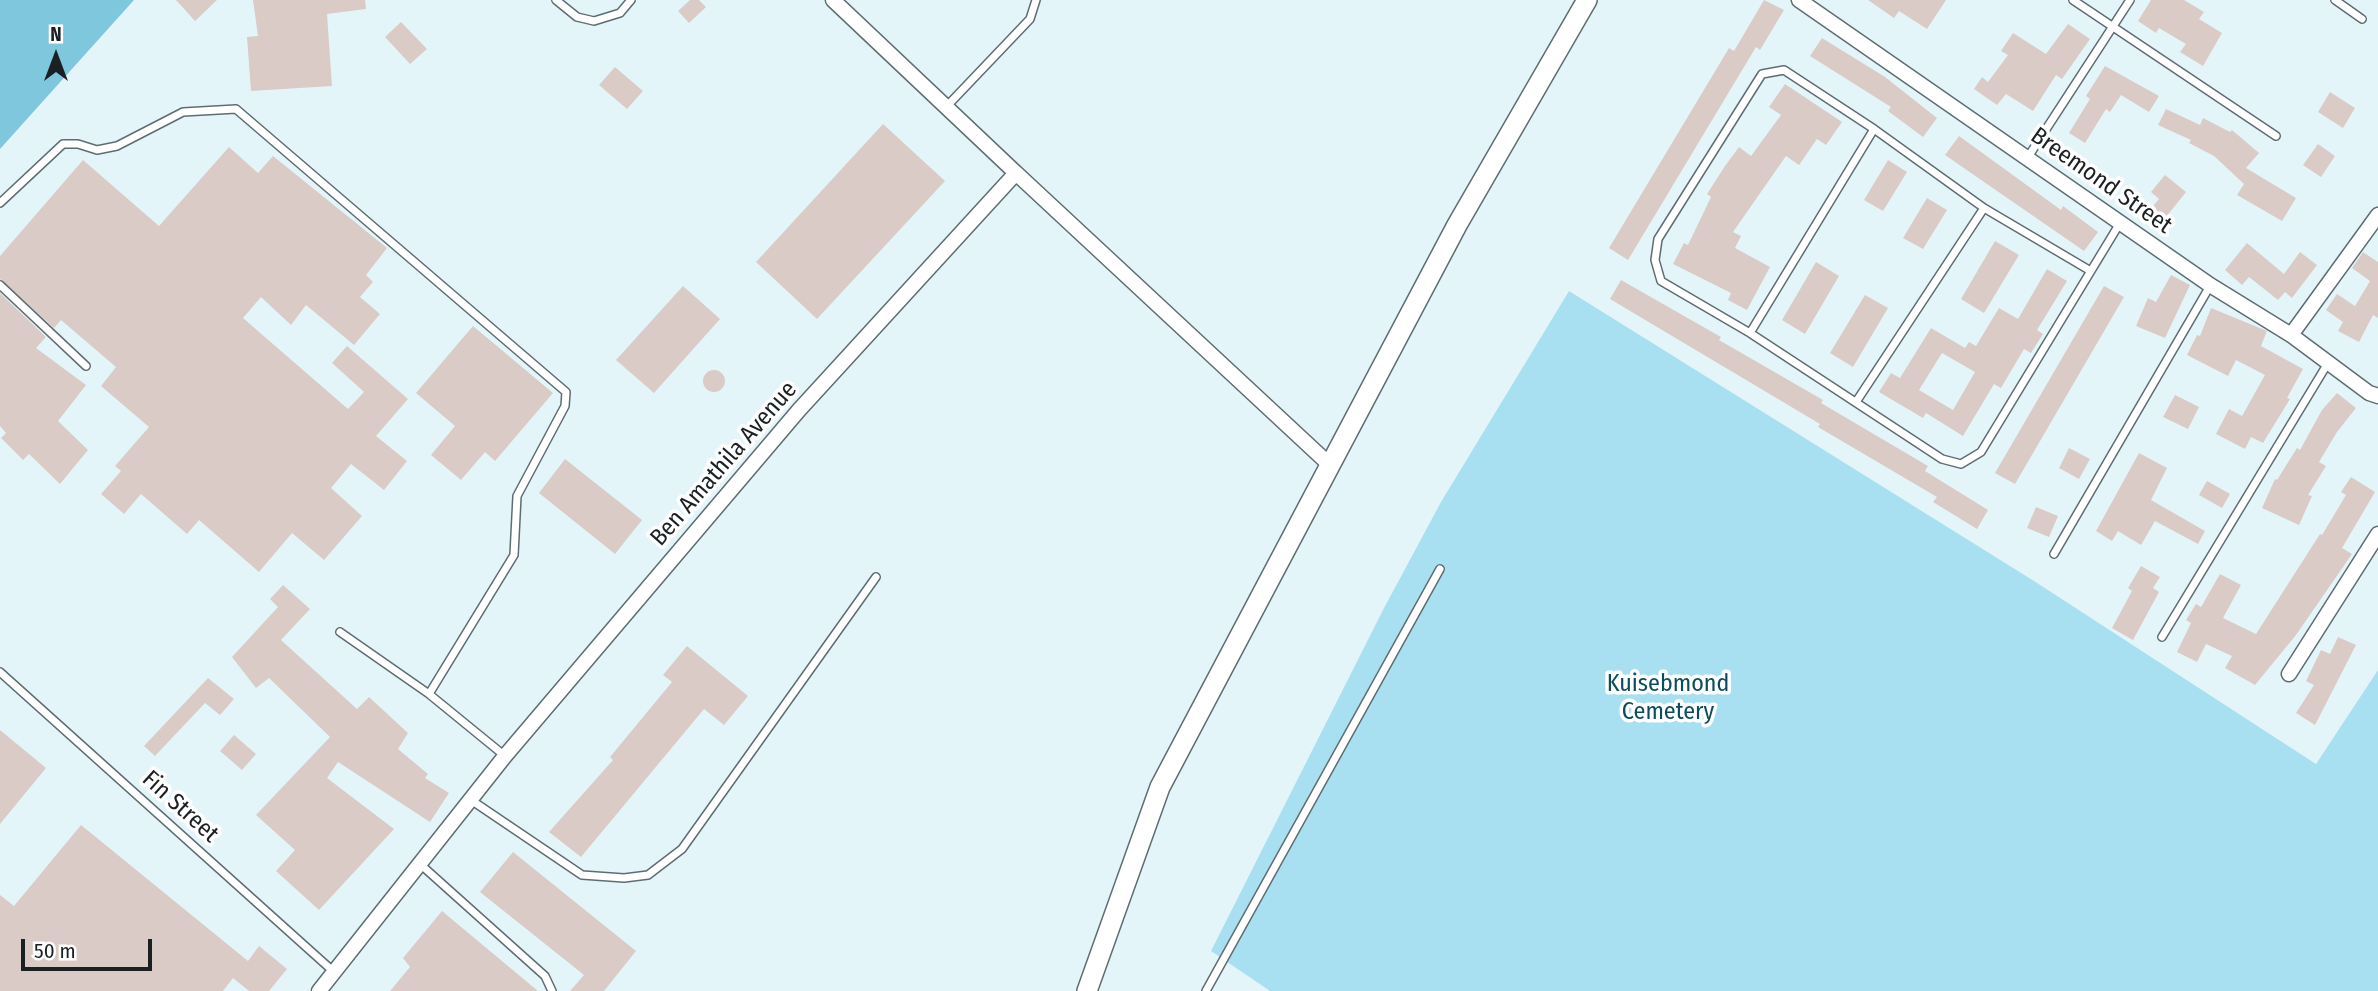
<!DOCTYPE html>
<style>
body{margin:0}
#map{position:relative;width:2378px;height:991px;overflow:hidden;background:#e4f5fa;font-family:"Fira Sans Condensed",sans-serif}
canvas{display:block}
.north{position:absolute;left:21px;top:21px;width:70px;height:70px;-webkit-text-stroke:5px #fff;paint-order:stroke;rotate:0deg;font-size:19px;font-weight:700;line-height:28px;text-align:center;color:#1b2123}
.north::after{content:'';display:block;margin:auto;width:24px;height:32px;background:#1b2123;clip-path:polygon(50% 0,100% 100%,50% 72%,0 100%)}
.scale{position:absolute;left:21px;top:939px;width:131px;height:32px;box-sizing:border-box;border:4px solid #1b2123;border-top:0;padding-left:9px;font-size:21px;line-height:24px;white-space:nowrap;color:#1b2123;-webkit-text-stroke:5px #fff;paint-order:stroke}
</style>
<div id="map">
<canvas width="2378" height="991"></canvas>
<div class="north">N</div>
<div class="scale">50 m</div>
</div>
<script>
const ctx = document.querySelector('canvas').getContext('2d');
ctx.lineJoin = 'round';
function fillPath(path, color) { ctx.fillStyle = color; ctx.fill(path, 'evenodd'); }
const poly = rows => new Path2D(rows.map(r => 'M' + r).join(''));
function trace(path, color, width, dash) { ctx.strokeStyle = color; ctx.lineWidth = width; ctx.lineCap = dash ? 'butt' : 'round'; ctx.setLineDash(dash || []); ctx.stroke(path); }
function drawText(font, color, halo, rows, align = 'center') {
  ctx.font = font + ' "Fira Sans Condensed",sans-serif'; ctx.lineWidth = 7; ctx.setLineDash([]); ctx.textBaseline = 'middle'; ctx.strokeStyle = halo; ctx.fillStyle = color; for (const [text, x, y, turn = 0] of rows) {
    ctx.save(); ctx.translate(x, y); ctx.rotate((+turn || 0) * Math.PI / 180); ctx.textAlign = isNaN(turn) ? turn : align; if (halo) ctx.strokeText(text, 0, 0); ctx.fillText(text, 0, 0); ctx.restore();
  }
}
const green = poly([
 [1569,291,2034,581,2316,764,2378,670,2378,991,1270,991,1211,951,1384,608,1441,502]
]);
const water = poly([
 [0,0,134,0,0,149]
]);
const building = poly([
 [176,0,217,0,195,21],
 [253,0,365,0,366,9,327,14,332,86,251,91,247,37,258,36],
 [690,0,699,0,706,7,689,23,678,11],
 [1764,0,1784,10,1760,50,1756,47,1628,260,1609,248,1729,48,1734,51],
 [1868,0,1946,0,1927,29,1899,11,1894,18],
 [2151,0,2184,0,2204,12,2199,19,2222,33,2203,66,2180,52,2186,44,2159,28,2156,33,2138,21],
 [401,22,427,49,410,64,385,37],
 [2068,24,2090,39,2062,79,2056,75,2033,111,2006,94,1997,105,1974,89,1982,77,1988,82,2008,55,2001,51,2013,33,2046,54],
 [1822,38,1885,77,1937,118,1923,137,1888,111,1891,107,1810,56],
 [2105,66,2159,96,2149,112,2121,95,2110,112,2106,109,2085,143,2069,133,2090,99,2086,96],
 [615,67,643,91,627,109,599,85],
 [1785,84,1842,122,1826,145,1817,139,1799,165,1786,156,1733,232,1741,236,1735,248,1770,267,1747,310,1728,300,1731,293,1673,264,1684,243,1688,245,1711,197,1707,194,1725,166,1739,147,1751,156,1781,115,1769,107],
 [2330,92,2355,108,2343,128,2318,112],
 [2166,109,2200,125,2203,118,2230,132,2232,130,2259,153,2246,168,2296,198,2282,221,2237,195,2244,184,2214,156,2189,143,2191,140,2158,125],
 [883,124,945,181,817,319,756,262],
 [1959,136,2061,210,2063,206,2098,232,2084,251,1945,155],
 [2318,144,2335,156,2321,177,2303,165],
 [229,147,258,173,273,156,387,248,366,275,373,282,360,297,380,314,354,345,306,305,291,325,261,297,243,318,348,409,364,392,332,363,347,346,408,399,376,436,407,461,384,490,351,464,331,488,362,516,324,560,292,533,259,572,199,520,187,534,141,494,124,514,101,494,121,471,115,466,149,427,101,386,116,367,61,320,54,328,0,279,0,256,83,160,159,226],
 [1888,160,1907,172,1883,211,1864,200],
 [2165,175,2186,192,2162,222,2149,211,2159,199,2151,192],
 [1927,198,1947,210,1923,249,1903,238],
 [1995,241,2019,255,1984,313,1961,299],
 [2247,243,2284,274,2300,252,2317,265,2292,298,2285,292,2278,300,2249,277,2242,285,2225,270],
 [2363,252,2378,262,2378,318,2373,315,2359,342,2338,331,2343,322,2326,310,2337,294,2355,306,2370,281,2352,268],
 [1816,262,1839,276,1805,334,1782,320],
 [2047,269,2067,281,2037,330,2043,334,2031,353,2024,349,2001,388,1994,384,1963,436,1926,413,1923,418,1879,392,1891,373,1900,378,1931,328,1965,348,1969,342,1976,346,1999,308,2018,319],
 [1942,353,1975,372,1953,410,1919,390],
 [2171,275,2190,285,2165,338,2136,326,2148,298,2156,302],
 [1621,280,1721,337,1719,340,1823,400,1821,403,1928,466,1925,471,1988,510,1977,529,1933,502,1937,497,1818,427,1820,424,1610,299],
 [683,286,720,319,654,393,616,360],
 [2104,286,2124,297,2015,484,1995,473],
 [0,293,46,337,36,348,86,385,58,421,88,450,60,484,29,454,23,460,1,438,6,433,0,426],
 [1865,295,1888,308,1853,367,1830,353],
 [2211,308,2267,331,2261,346,2303,369,2287,398,2290,399,2263,443,2251,437,2245,449,2216,434,2229,409,2242,416,2265,375,2236,360,2228,376,2187,355,2197,335,2200,336],
 [473,326,553,393,495,461,485,452,461,480,431,455,455,426,416,393],
 '703 381a11 11 0 1 1 22 0a11 11 0 1 1-22 0Z',
 [2337,393,2356,408,2337,432,2319,462,2326,466,2308,495,2312,496,2299,525,2262,508,2275,479,2277,480,2297,448,2300,450,2322,410],
 [2175,395,2199,407,2188,429,2163,417],
 [2069,448,2090,459,2079,479,2059,468],
 [2139,453,2167,468,2151,500,2205,531,2198,544,2155,521,2141,545,2118,531,2112,541,2096,531],
 [565,459,642,520,615,554,539,493],
 [2351,477,2375,492,2342,548,2352,554,2296,635,2255,685,2225,668,2232,656,2206,644,2197,662,2177,652,2191,623,2186,620,2196,604,2201,607,2220,574,2241,585,2223,618,2256,634,2320,534,2322,535,2346,495,2341,492],
 [2207,481,2230,494,2222,508,2199,495],
 [2036,507,2058,516,2049,537,2027,528],
 [2141,566,2160,577,2153,588,2159,592,2133,640,2112,628,2132,591,2128,588],
 [283,585,310,609,281,640,357,709,369,697,408,733,398,749,428,774,425,778,449,793,430,822,338,762,327,778,394,829,319,910,276,871,295,850,256,815,330,737,269,678,256,688,232,657,278,607,270,599],
 [2338,637,2356,645,2315,725,2296,713,2314,685,2306,681,2321,650,2330,654],
 [687,646,748,696,724,725,704,709,581,857,549,832,613,760,610,757,672,682,663,675],
 [208,678,234,699,220,715,205,703,155,756,144,746],
 [0,730,46,768,0,824],
 [234,735,256,754,242,770,220,751],
 [81,825,248,961,259,946,287,969,269,991,249,991,233,978,223,991,0,991,0,895,14,906],
 [513,852,636,951,604,991,570,991,584,975,480,892],
 [442,911,538,991,390,991,410,967,403,958]
]);
const service = poly([
 [556,0,577,17,594,21,620,13,631,0],
 [2073,0,2276,136],
 [2335,0,2362,19],
 [948,105,1030,19,1036,0],
 [2028,157,2130,0],
 [0,203,63,144,78,144,97,150,117,146,183,112,236,109,566,392,565,406,517,496,514,555,429,694],
 [2089,270,1984,208,1874,129,1784,70,1762,74,1658,239,1655,260,1661,281,1750,333,1942,459,1961,464,1981,452,2120,223],
 [0,285,86,366],
 [1750,333,1874,129],
 [1856,402,1984,208],
 [2054,554,2210,286],
 [340,632,429,694,505,756],
 [2162,637,2328,363],
 [0,672,334,972],
 [471,800,582,875,624,878,648,875,682,849,876,577],
 [420,864,545,976,552,991],
 [1206,991,1440,569]
]);
const minor = poly([
 [1799,0,2210,285,2291,335,2369,393,2378,396],
 [1016,173,1331,466],
 [2291,335,2378,215],
 [2289,674,2378,534],
 [319,991,505,756,799,410,1016,173,833,0]
]);
const tertiary = poly([
 [1087,991,1160,787,1457,225,1587,0]
]);
const streetNames = [
 ["Breemond Street",2101,181,35],
 ["Ben Amathila Avenue",724,464,-49],
 ["Fin Street",180,807,42]
];
const parkNames = [
 ["Kuisebmond",1668,684],
 ["Cemetery",1668,712]
];
fillPath(green, '#a9e0f1');
fillPath(water, '#7ec7dd');
fillPath(building, '#dacbc6');
trace(service, '#5e6d71', 10);
trace(minor, '#5e6d71', 17);
trace(tertiary, '#5e6d71', 22);
trace(service, '#fff', 7);
trace(minor, '#fff', 14);
trace(tertiary, '#fff', 19);
drawText('24px', '#1b2123', '#fff', streetNames);
drawText('24px', '#0c4d5d', '#fff', parkNames);
</script>
